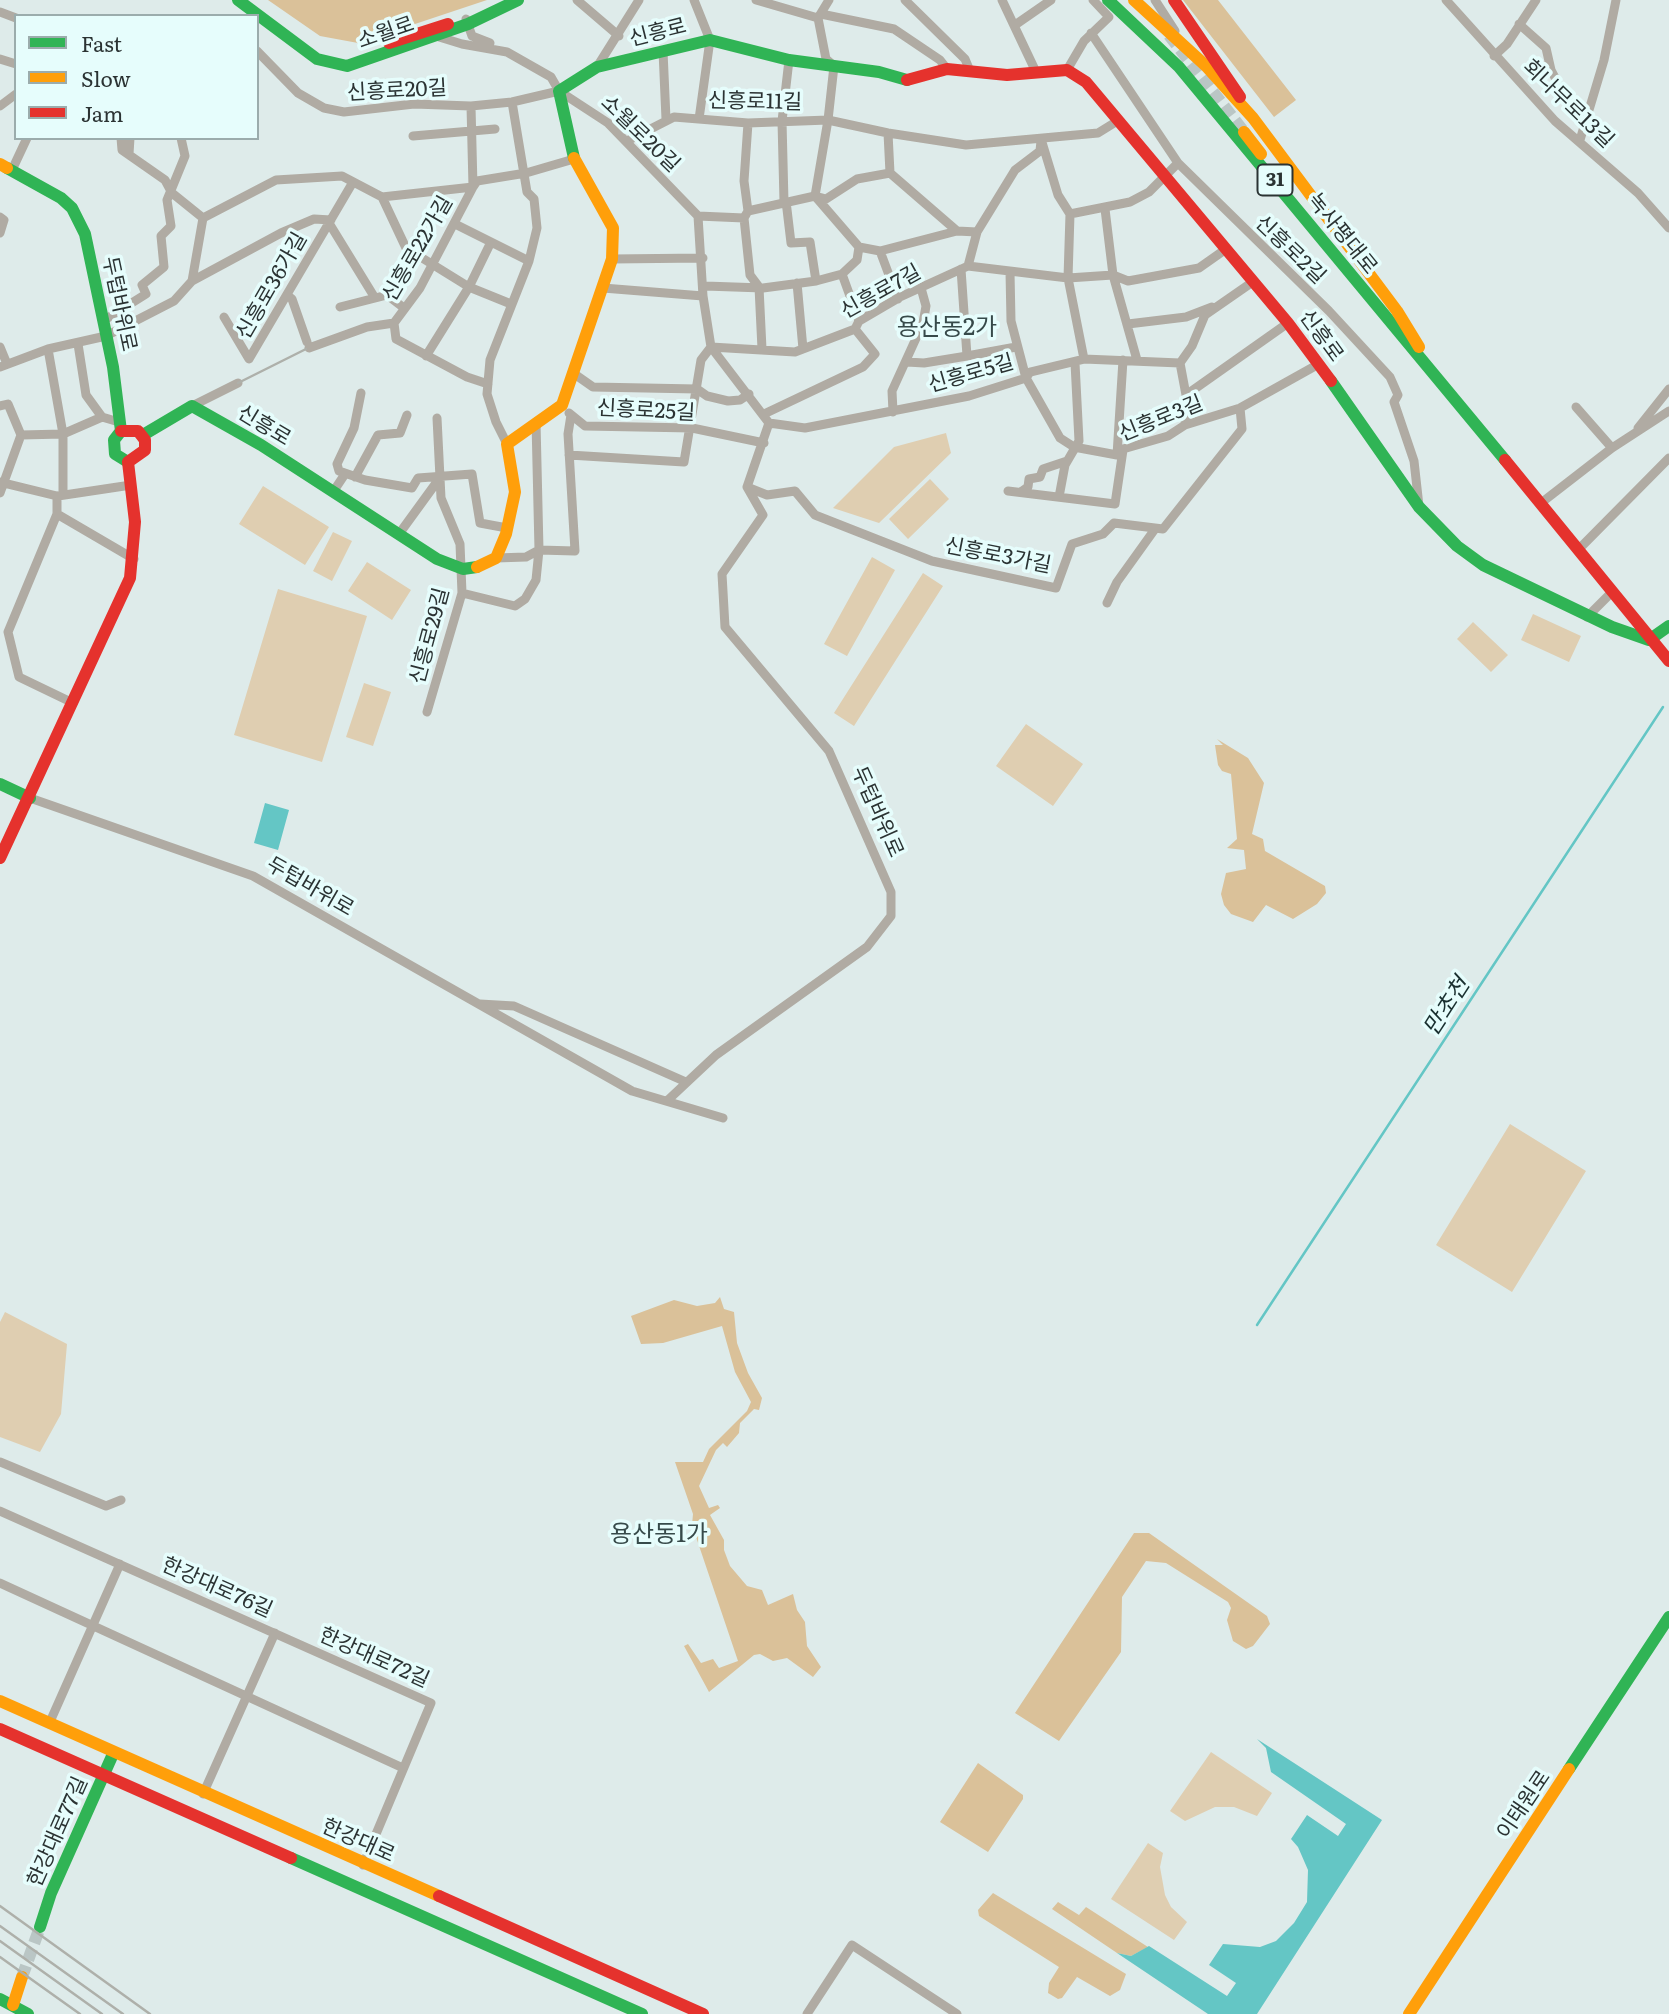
<!DOCTYPE html>
<meta charset="utf-8">
<style>
body{margin:0}
#map{position:relative;width:1669px;height:2014px;overflow:hidden;background:#deebea;font-family:Literata,serif}
canvas{display:block}
.legend{position:absolute;left:14px;top:14px;width:245px;height:126px;box-sizing:border-box;background:#e6fdfc;border:2px solid #9bacac;margin:0;padding:9px 12px;list-style:none;font-size:21px;color:#2b3333}
.legend li{display:flex;align-items:center;gap:14px;height:35px}
.legend b{width:35px;border:2px solid #9bacac}
</style>
<div id="map">
<canvas width="1669" height="2014"></canvas>
<ul class="legend">
<li><b style="height:9px;background:#30b455"></b>Fast</li>
<li><b style="height:9px;background:#ff9f0a"></b>Slow</li>
<li><b style="height:9px;background:#e5322d"></b>Jam</li>
</ul>
</div>
<script>
const ctx = document.querySelector('canvas').getContext('2d');
ctx.lineJoin = 'round';
function fillPath(path, color) { ctx.fillStyle = color; ctx.fill(path, 'evenodd'); }
const poly = rows => new Path2D(rows.map(r => 'M' + r).join(''));
function trace(path, color, width, dash) { ctx.strokeStyle = color; ctx.lineWidth = width; ctx.lineCap = dash ? 'butt' : 'round'; ctx.setLineDash(dash || []); ctx.stroke(path); }
function drawText(font, color, halo, rows, align = 'center') {
  ctx.font = font + ' Literata,"Noto Sans KR",serif'; ctx.lineWidth = 7; ctx.setLineDash([]); ctx.textBaseline = 'middle'; ctx.strokeStyle = halo; ctx.fillStyle = color; for (const [text, x, y, turn = 0] of rows) {
    ctx.save(); ctx.translate(x, y); ctx.rotate((+turn || 0) * Math.PI / 180); ctx.textAlign = isNaN(turn) ? turn : align; if (halo) ctx.strokeText(text, 0, 0); ctx.fillText(text, 0, 0); ctx.restore();
  }
}
const green = poly([
 [946,433,951,453,879,523,833,508,894,447],
 [930,479,949,499,908,539,889,519],
 [263,486,329,527,305,565,239,524],
 [333,532,352,541,332,581,313,571],
 [872,557,895,570,847,656,824,644],
 [367,562,411,590,392,620,348,591],
 [923,573,943,586,854,726,834,713],
 [278,589,367,616,322,762,234,735],
 [1533,614,1581,636,1569,662,1521,640],
 [1473,622,1508,655,1491,672,1457,639],
 [364,683,391,692,373,746,346,737],
 [1026,724,1083,764,1053,806,996,766],
 [1510,1124,1586,1171,1512,1292,1436,1245],
 [5,1312,67,1344,61,1414,40,1452,0,1437,0,1322],
 [1211,1752,1272,1793,1257,1816,1234,1807,1215,1807,1185,1821,1170,1811],
 [1148,1843,1163,1853,1160,1867,1165,1895,1171,1907,1187,1922,1174,1940,1111,1899]
]);
const forest = poly([
 [268,0,487,0,358,43,320,36],
 [1183,0,1218,0,1296,100,1274,117],
 [1217,739,1248,758,1264,783,1252,834,1263,839,1265,851,1325,886,1326,893,1317,904,1293,919,1266,905,1253,922,1231,914,1224,905,1221,894,1226,873,1246,869,1244,850,1227,848,1237,839,1231,774,1222,771,1218,765,1215,745,1223,745],
 [720,1297,724,1309,734,1312,737,1343,748,1373,762,1398,759,1410,754,1409,740,1423,739,1433,727,1447,723,1443,716,1450,699,1486,709,1508,718,1505,720,1508,710,1515,724,1540,724,1550,730,1566,747,1586,762,1590,768,1605,793,1594,797,1610,805,1622,807,1646,821,1667,813,1677,787,1658,773,1661,760,1654,754,1655,709,1692,684,1646,688,1644,701,1663,713,1659,719,1668,738,1661,692,1525,693,1514,675,1462,703,1462,709,1449,747,1411,751,1402,735,1372,722,1326,663,1343,641,1344,631,1316,674,1300,697,1306,715,1303],
 [1134,1533,1149,1533,1267,1616,1270,1624,1253,1646,1246,1649,1233,1641,1227,1620,1231,1608,1228,1602,1166,1563,1146,1561,1122,1597,1121,1652,1059,1741,1015,1713],
 [978,1763,1023,1795,1023,1799,988,1852,940,1822],
 [993,1893,1126,1974,1120,1990,1110,1996,1077,1977,1062,1998,1058,1999,1048,1993,1049,1983,1059,1967,979,1916,978,1910],
 [1058,1902,1079,1915,1086,1907,1148,1947,1131,1956,1117,1953,1052,1909]
]);
const water = poly([
 [265,803,289,810,278,850,254,843],
 [1257,1739,1382,1820,1257,2014,1208,2014,1117,1953,1131,1956,1149,1946,1227,1996,1236,1983,1209,1965,1223,1944,1260,1947,1276,1941,1294,1923,1307,1902,1308,1870,1298,1847,1291,1839,1307,1815,1338,1836,1346,1824,1271,1772,1266,1748]
]);
const stream = poly([
 [1257,1325,1663,707]
]);
const secondaryTunnel = poly([
 [1169,35,1244,132],
 [22,1977,40,1927]
]);
const street = poly([
 [577,0,619,36],
 [694,0,710,40,699,119],
 [756,0,818,18],
 [829,0,818,18,826,59,834,66,828,120,815,196,859,247],
 [905,0,965,59,970,71],
 [1002,0,1036,72],
 [1155,0,1175,31],
 [1446,0,1555,121,1638,193,1669,228],
 [0,12,16,18],
 [821,14,894,29,940,60,947,69],
 [466,19,472,36,490,43],
 [1519,24,1546,48,1551,70,1561,89,1584,121],
 [1015,25,1051,0],
 [1091,33,1178,163,1329,311,1390,377,1398,395,1394,402,1414,461,1419,506],
 [436,36,462,44,507,52,551,77,559,91,608,123,698,216,703,296,711,347,769,423,747,487],
 [257,51,298,93,324,108,344,112,414,104,471,106,512,102,559,91],
 [663,51,666,119],
 [1494,56,1507,44,1536,0],
 [0,59,16,64],
 [597,67,639,0],
 [1067,70,1084,41,1109,17,1093,0],
 [512,102,527,192,534,199,537,228,529,261],
 [0,106,16,94],
 [748,123,744,181,748,211],
 [888,133,890,173],
 [413,136,495,129],
 [121,138,122,150,165,180,172,193,203,218],
 [1041,139,1058,195,1070,214,1068,278,1084,359],
 [1580,140,1604,60,1616,0],
 [627,141,674,117,748,123,828,120,888,133,966,145,1098,133,1119,120],
 [129,154,130,138],
 [12,170,27,138],
 [382,197,406,248,469,287,511,304],
 [786,201,791,243,810,242,816,281],
 [784,202,782,121,789,60],
 [1105,209,1113,275,1137,360],
 [1070,214,1130,202,1149,192,1178,163],
 [698,216,744,218,748,211,815,196,826,199,857,179,890,173,957,231],
 [0,217,4,220,0,233],
 [744,218,750,275,759,287,762,349],
 [329,223,375,298],
 [455,224,529,261,490,360,487,394,496,422,507,444],
 [880,251,898,299],
 [612,259,703,258],
 [968,266,977,232,1015,170,1040,151,1041,141],
 [1010,272,1011,321,1026,378,1060,438,1074,447,1117,455,1123,449,1168,436,1185,425,1240,408,1317,365],
 [842,274,859,321],
 [192,281,281,233,314,219,331,220],
 [797,283,803,349],
 [705,286,763,288,816,281,842,274,857,260,859,247,880,251,957,231,977,232],
 [603,288,703,296],
 [287,295,292,299,307,342],
 [340,307,387,295,404,308],
 [224,317,249,359,353,182],
 [103,321,146,294,142,285,164,267,161,236,171,226,167,200,185,156,181,138],
 [394,323,396,339,467,377,488,384],
 [1128,324,1186,317,1212,307],
 [78,344,86,395,102,417],
 [0,347,7,364],
 [309,348,367,327,394,323,420,288,473,187,471,106],
 [48,349,63,434,63,495],
 [426,356,469,287,491,242],
 [967,356,1016,347],
 [907,362,924,363,967,356,961,269],
 [0,367,48,349,106,336,174,301,192,281,203,218,276,180,342,176,382,197,473,187,477,181,526,173,574,159],
 [573,373,593,387,697,389,707,396,728,401,740,400,749,394],
 [361,393,354,428,337,464,339,471,365,480,412,488,418,478,472,474,480,523,507,528],
 [1186,395,1288,323],
 [0,406,8,404,21,435,63,434,102,417,119,422],
 [192,406,238,383],
 [1576,407,1612,448],
 [893,412,892,391,923,323,926,306,921,288],
 [569,413,585,426,692,428,764,443],
 [764,414,863,367,875,354,855,329],
 [769,423,805,428,969,396,1026,378,1030,372,1084,359,1180,363],
 [1185,425,1186,395,1180,363,1192,346,1205,315,1254,281],
 [1638,428,1669,389],
 [569,455,684,462,701,360,711,347,795,352,855,329,859,321,900,297,968,266,1068,278,1113,275,1128,281,1199,268,1226,249],
 [1117,455,1123,360],
 [355,477,378,435,400,433,407,415],
 [0,482,57,496,57,514,134,559],
 [747,487,767,495,795,491,815,515,932,561,1056,588,1072,544,1103,534,1114,523,1163,529,1242,429,1240,408],
 [1008,491,1115,504,1123,450],
 [333,492,345,474],
 [1021,492,1028,487,1029,479,1040,477,1043,469,1067,461],
 [0,493,21,435],
 [58,496,131,485],
 [1059,497,1065,465,1079,441,1075,363],
 [1541,503,1612,448,1669,411],
 [57,514,8,632,19,677,73,703],
 [399,534,439,479],
 [1579,549,1669,458],
 [496,558,526,557,539,550,575,551,568,434,571,415],
 [462,593,515,606,525,599,536,580,539,550,536,422],
 [1107,603,1117,582,1155,529],
 [1587,617,1611,593],
 [427,712,462,593,460,544,441,498,437,418],
 [30,798,253,876,632,1091,723,1118],
 [480,1004,514,1006,686,1082],
 [668,1100,716,1055,867,947,891,916,891,892,829,751,725,627,722,574,763,515,747,487],
 [0,1462,106,1506,121,1500],
 [0,1511,431,1703,363,1865],
 [0,1583,403,1768],
 [49,1724,120,1564],
 [203,1794,275,1633],
 [807,2014,852,1945,957,2014]
]);
const fast = poly([
 [238,0,317,59,347,66,468,24,518,0],
 [1108,0,1179,67,1505,460],
 [574,158,559,91,597,67,710,40,789,60,879,72,907,80],
 [7,168,61,198,72,208,85,234,113,367,121,431,114,440,115,454,128,462],
 [1331,381,1419,507,1457,546,1483,565,1612,627,1649,640,1669,626],
 [143,435,192,406,261,445,437,559,463,569,477,567],
 [0,784,30,798],
 [1569,1769,1669,1617],
 [291,1858,642,2014],
 [40,1927,51,1893,113,1754],
 [0,1999,28,2014]
]);
const slow = poly([
 [1134,0,1206,66,1253,118,1397,311,1419,347],
 [1244,132,1261,154],
 [477,567,496,558,506,534,515,492,507,444,562,405,612,259,613,228,574,158],
 [0,1701,439,1896],
 [13,2005,22,1977],
 [1409,2014,1569,1769]
]);
const jam = poly([
 [1174,0,1240,97],
 [389,43,448,24],
 [907,80,947,69,1007,75,1067,70,1086,82,1288,323,1331,381],
 [121,431,138,431,145,440,145,450,128,462],
 [1505,460,1669,661],
 [0,858,130,578,135,522,128,462],
 [0,1729,291,1858],
 [439,1896,703,2014]
]);
const rail = poly([
 [238,383,306,349],
 [0,1906,150,2014],
 [0,1926,123,2014],
 [0,1941,102,2014],
 [0,1957,80,2014]
]);
const slowBridge = poly([
 [0,164,7,168]
]);
const shields = [
 [1275,180,35]
];
const shieldNames = [
 ["31",1275,180]
];
const streetNames = [
 ["소월로",386,33,-19],
 ["신흥로",658,33,-14],
 ["신흥로20길",397,91,-3],
 ["신흥로11길",755,102,1],
 ["회나무로13길",1568,104,44],
 ["소월로20길",640,134,44],
 ["녹사평대로",1342,234,51],
 ["신흥로22가길",418,249,-60],
 ["신흥로2길",1290,250,44],
 ["신흥로36가길",272,286,-60],
 ["신흥로7길",881,292,-29],
 ["두텁바위로",119,304,78],
 ["신흥로",1321,336,54],
 ["신흥로5길",971,374,-16],
 ["신흥로25길",646,411,3],
 ["신흥로3길",1161,419,-22],
 ["신흥로",264,426,31],
 ["신흥로3가길",998,556,11],
 ["신흥로29길",430,636,-75],
 ["두텁바위로",877,812,66],
 ["두텁바위로",310,887,30],
 ["한강대로76길",217,1588,24],
 ["한강대로72길",374,1658,24],
 ["이태원로",1524,1805,-56],
 ["한강대로77길",58,1832,-66],
 ["한강대로",358,1841,24]
];
const waterNames = [
 ["만초천",1447,1007,-57]
];
const quarterNames = [
 ["용산동2가",947,328],
 ["용산동1가",659,1535]
];
fillPath(green, '#dfceb1');
fillPath(forest, '#dac199');
fillPath(water, '#64c6c5');
trace(stream, '#64c6c5', 2.5);
trace(secondaryTunnel, '#bac6c5', 12, [12, 6]);
trace(street, '#b0aba3', 9);
trace(fast, '#30b455', 12);
trace(slow, '#ff9f0a', 12);
trace(jam, '#e5322d', 12);
trace(rail, '#aeb0aa', 2.5);
trace(slowBridge, '#ff9f0a', 12);
for (const [x, y, w] of shields) { const box = new Path2D(); box.roundRect(x - w / 2, y - 15.5, w, 31, 5); ctx.fillStyle = '#e6fdfc'; ctx.fill(box); trace(box, '#2b3333', 2); }
drawText('bold 19px', '#2b3333', null, shieldNames);
drawText('21px', '#2b3333', '#e6fdfc', streetNames);
drawText('italic 23px', '#192f2f', '#e6fdfc', waterNames);
drawText('24px', '#374a4a', '#e6fdfc', quarterNames);
</script>
